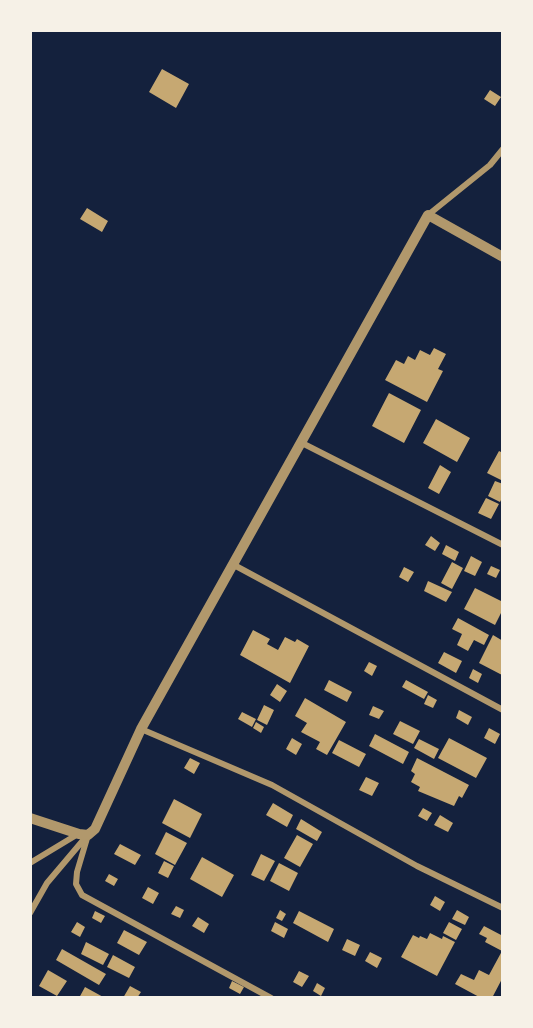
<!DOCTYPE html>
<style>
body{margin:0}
#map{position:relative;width:533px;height:1028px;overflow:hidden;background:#14213d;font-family:Roboto,sans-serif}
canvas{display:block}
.frame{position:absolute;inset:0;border:32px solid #f6f1e7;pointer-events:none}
</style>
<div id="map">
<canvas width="533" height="1028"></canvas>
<div class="frame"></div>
</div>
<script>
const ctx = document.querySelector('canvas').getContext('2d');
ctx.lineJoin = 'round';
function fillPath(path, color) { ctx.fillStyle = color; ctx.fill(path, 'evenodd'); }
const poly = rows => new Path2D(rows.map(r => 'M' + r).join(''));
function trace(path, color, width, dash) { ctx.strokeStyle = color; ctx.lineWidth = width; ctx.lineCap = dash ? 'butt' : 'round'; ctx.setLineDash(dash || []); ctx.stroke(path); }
const building = poly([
 [162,69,189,84,176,108,149,92],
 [490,90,501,97,495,106,484,99],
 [87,208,108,221,102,232,80,219],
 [434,348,446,354,438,369,443,371,427,402,385,380,396,360,404,364,408,356,415,360,420,350,430,355],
 [389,393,421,410,404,443,372,426],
 [436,419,470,438,457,462,423,443],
 [499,451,503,453,503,481,487,473],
 [440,465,451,472,439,494,428,488],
 [495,481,503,484,503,496,500,502,488,496],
 [486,498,499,504,491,519,478,513],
 [431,536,440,543,435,551,425,545],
 [446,545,459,552,455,561,442,554],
 [471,556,482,562,475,576,464,571],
 [452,562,463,568,452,589,441,583],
 [491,566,500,570,496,578,487,574],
 [404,567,414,572,408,582,399,577],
 [428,581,452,592,446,602,424,591],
 [475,588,503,602,503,609,495,625,464,609],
 [458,618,489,635,484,645,474,640,468,651,457,645,462,634,452,629],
 [253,630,270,639,267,644,278,650,285,637,295,642,297,639,309,646,290,683,240,655],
 [493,635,503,641,502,675,479,663],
 [444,652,462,661,456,673,438,663],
 [369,662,377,666,372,676,364,671],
 [473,669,482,674,478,683,469,678],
 [329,680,352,692,347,702,324,690],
 [406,680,428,692,424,699,402,687],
 [277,684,287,691,280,702,270,695],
 [428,695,437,700,433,708,424,704],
 [305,698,346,722,327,755,316,749,320,742,301,732,307,723,295,716],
 [264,705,274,710,267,725,257,720],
 [373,706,384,711,379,719,369,715],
 [459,710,472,717,468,725,456,718],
 [242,712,256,719,252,727,238,719],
 [400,721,420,731,413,744,393,734],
 [256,722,264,727,261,733,253,728],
 [489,728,500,734,495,744,484,738],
 [375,734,409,752,403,764,369,746],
 [292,738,302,744,296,755,286,749],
 [449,738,487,758,476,778,438,758],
 [419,739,439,749,434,759,414,748],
 [339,740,366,754,359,767,332,753],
 [190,758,200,763,194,774,184,768],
 [417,758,469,785,462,798,459,796,454,806,418,791,420,787,411,782,415,774,411,771],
 [366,777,379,783,372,796,359,790],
 [174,799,202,814,190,838,162,823],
 [273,803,293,815,287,827,266,815],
 [423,808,432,813,427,821,418,816],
 [440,815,453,823,448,832,434,825],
 [301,819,322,832,317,841,296,829],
 [166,832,187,843,175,865,155,854],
 [297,835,313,844,300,867,284,858],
 [120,844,141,855,135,865,114,854],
 [261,854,275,861,264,881,251,875],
 [202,857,234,875,222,897,190,879],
 [164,861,174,866,168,878,158,873],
 [279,863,298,873,289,891,270,881],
 [109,874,118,879,114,886,105,881],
 [148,887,159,893,153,904,142,898],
 [435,896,445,902,440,911,430,905],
 [176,906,184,910,180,918,171,914],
 [280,910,286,914,282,921,276,918],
 [457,910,469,917,465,925,452,919],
 [95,911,105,916,101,923,92,918],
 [299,911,334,929,328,942,293,923],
 [198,917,209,924,204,933,192,926],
 [77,922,85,927,80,937,71,932],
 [275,922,288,929,284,938,271,931],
 [449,922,462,929,456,940,443,933],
 [484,926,503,936,503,977,492,998,481,998,455,984,461,974,474,980,479,970,489,975,502,951,485,942,487,938,479,934],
 [124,930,147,942,139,955,117,943],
 [430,933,442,939,443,936,455,942,437,976,401,957,413,935,419,938,420,936,427,939],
 [347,939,360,945,355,956,342,950],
 [86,942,109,954,103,965,81,954],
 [62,949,106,974,99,985,56,960],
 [370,952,382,958,377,968,365,961],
 [113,955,135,967,129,978,107,967],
 [48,970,67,981,57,996,39,986],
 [299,971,309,976,302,987,293,982],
 [232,981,244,987,240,994,229,988],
 [317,983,325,988,321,996,313,991],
 [130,986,141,992,137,998,123,998],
 [85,987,105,998,79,998]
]);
const minor = poly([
 [428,215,490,165,503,149],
 [302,443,503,545],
 [234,565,503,710],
 [141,729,272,785,417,866,503,908],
 [88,835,77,872,76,884,82,895,271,998],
 [30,863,78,834],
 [30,913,47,883,85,838]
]);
const tertiary = poly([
 [30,818,79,834,88,835,95,829,141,729,428,215,503,257]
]);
fillPath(building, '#c6a872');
trace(minor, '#b1986c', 6);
trace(tertiary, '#b1986c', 10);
</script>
